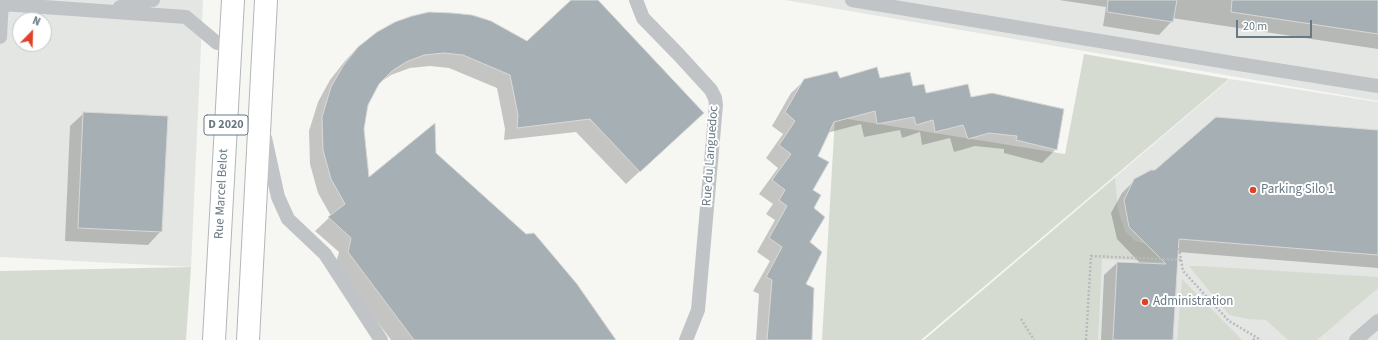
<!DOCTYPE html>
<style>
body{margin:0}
#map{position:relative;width:1378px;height:340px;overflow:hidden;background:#f6f6f3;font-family:"Source Sans 3",sans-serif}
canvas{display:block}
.north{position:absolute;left:12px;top:12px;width:40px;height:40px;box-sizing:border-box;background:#fff;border:1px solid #c2c9ce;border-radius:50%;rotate:23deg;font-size:11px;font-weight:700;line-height:16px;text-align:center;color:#667984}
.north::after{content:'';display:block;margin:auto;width:14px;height:18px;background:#e14128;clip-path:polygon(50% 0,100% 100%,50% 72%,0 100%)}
.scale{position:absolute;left:1236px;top:20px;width:76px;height:18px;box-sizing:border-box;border:2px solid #667984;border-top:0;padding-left:5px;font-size:12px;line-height:14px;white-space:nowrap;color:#667984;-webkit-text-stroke:3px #fff;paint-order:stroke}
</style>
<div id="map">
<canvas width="1378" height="340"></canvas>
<div class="north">N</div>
<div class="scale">20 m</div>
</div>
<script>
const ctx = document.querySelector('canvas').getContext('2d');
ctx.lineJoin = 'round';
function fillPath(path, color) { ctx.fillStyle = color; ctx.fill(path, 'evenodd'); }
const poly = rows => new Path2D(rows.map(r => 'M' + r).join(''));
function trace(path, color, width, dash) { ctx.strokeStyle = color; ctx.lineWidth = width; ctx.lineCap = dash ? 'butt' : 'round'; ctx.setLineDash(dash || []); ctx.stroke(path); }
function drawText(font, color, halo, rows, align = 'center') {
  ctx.font = font + ' "Source Sans 3",sans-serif'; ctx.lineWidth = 4; ctx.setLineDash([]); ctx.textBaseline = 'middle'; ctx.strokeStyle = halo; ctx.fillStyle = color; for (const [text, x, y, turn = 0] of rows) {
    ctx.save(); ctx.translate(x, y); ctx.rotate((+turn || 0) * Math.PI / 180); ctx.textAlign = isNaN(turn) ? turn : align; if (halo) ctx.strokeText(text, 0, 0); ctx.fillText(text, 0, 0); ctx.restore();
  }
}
const built = poly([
 [0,0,203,0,191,267,0,257],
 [20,20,44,20,44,44,20,44],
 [785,0,1378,0,1378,101],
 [1230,79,1378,102,1378,340,924,340]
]);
const green = poly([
 [1084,54,1229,79,921,340,822,340,835,117,1065,154],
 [1115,178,1118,210,1125,231,1135,241,1154,246,1170,262,1102,259,1098,340,924,340],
 [1189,266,1200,266,1378,277,1378,288,1317,340,1288,340,1266,320,1248,319,1229,315],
 [191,267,186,340,0,340,0,271],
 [1182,279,1242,340,1177,340]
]);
const shadow = poly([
 [573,0,597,0,703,113,626,184,576,132,504,140,505,129,497,88,449,68,430,66,410,68,391,75,379,83,367,104,363,129,368,179,435,154,614,340,391,340,335,266,339,252,315,231,331,216,318,193,310,164,309,131,318,102,330,80,345,61,358,47,527,42],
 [1059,0,1378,0,1378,49,1172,18,1172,21,1159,35,1103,26,1106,7],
 [805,80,879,80,912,87,925,94,970,99,1056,149,1042,163,1004,153,1004,149,975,146,954,152,950,138,922,145,920,132,902,138,900,130,864,137,861,124,827,133,817,156,812,190,812,208,805,284,811,340,756,340,759,294,753,291,770,261,757,252,775,220,766,214,773,204,759,194,778,168,766,158,783,134,772,126,791,93],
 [84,113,161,231,148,245,65,241,70,126],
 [1378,131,1378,268,1178,252,1172,340,1101,340,1104,275,1117,263,1141,264,1117,239,1111,213,1122,193,1135,180]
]);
const building = poly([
 [571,0,598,0,704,113,640,172,590,119,517,128,518,115,510,75,463,55,444,53,424,55,406,62,392,71,379,84,368,105,364,129,369,177,435,123,436,153,526,234,534,233,577,284,616,340,414,340,348,252,351,238,328,217,345,204,331,179,323,150,322,117,331,87,343,66,358,47,377,32,395,22,412,16,429,12,452,13,472,15,491,21,527,41,571,0],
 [1108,0,1177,0,1173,22,1107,12,1108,0],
 [1232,0,1378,0,1378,34,1231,12,1232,0],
 [877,67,880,78,910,72,913,86,924,84,926,93,968,84,971,97,992,93,1064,109,1057,150,1016,140,1017,136,989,133,968,139,963,125,935,132,933,120,916,125,914,117,877,124,875,111,834,122,818,156,829,162,813,190,821,195,814,208,825,217,810,242,822,252,806,284,814,288,812,340,767,340,772,280,766,277,782,247,769,238,787,206,779,200,785,190,772,180,791,154,779,145,795,121,785,112,804,79,837,71,840,78,877,67],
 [83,112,168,116,162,232,78,228,83,112],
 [1216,117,1378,130,1378,255,1179,239,1173,340,1113,340,1117,262,1166,264,1129,227,1124,200,1134,179,1151,170,1155,170,1216,117]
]);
const path = poly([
 [1179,248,1183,271,1229,321,1261,340],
 [1021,319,1034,340],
 [1086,340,1091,256,1181,260],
 [1253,340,1256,337]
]);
const service = poly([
 [636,0,643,18,679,55,711,90,715,98,716,105,698,310,686,340],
 [852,0,1239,64,1378,86],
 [1,4,186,17,217,43],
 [120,7,153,0],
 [0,37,2,0],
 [265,138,278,197,288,219,325,254,381,340],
 [1356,340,1378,321]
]);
const primary = poly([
 [214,340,233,0],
 [248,340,266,0]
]);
const markers = [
 [1253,190,4,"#e14128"],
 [1145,302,4,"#e14128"]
];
const shields = [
 [226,125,44]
];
const shieldNames = [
 ["D 2020",226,125]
];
const streetNames = [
 ["Rue du Languedoc",711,156,-86],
 ["Rue Marcel Belot",222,194,-87]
];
const poiNames = [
 ["Parking Silo 1",1261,190],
 ["Administration",1153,302]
];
fillPath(built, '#e4e6e4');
fillPath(green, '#d6dbd2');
fillPath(shadow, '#0003');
fillPath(building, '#a6b0b4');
trace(building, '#d8d8d6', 1);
trace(primary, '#b1b7ba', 24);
trace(path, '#b8bbbe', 2.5, [2, 2]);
trace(service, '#c0c4c7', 14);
trace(primary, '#fff', 22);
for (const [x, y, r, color] of markers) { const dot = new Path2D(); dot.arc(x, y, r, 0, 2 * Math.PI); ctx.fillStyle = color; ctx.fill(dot); trace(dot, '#fff', 1.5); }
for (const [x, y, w] of shields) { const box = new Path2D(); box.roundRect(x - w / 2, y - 10, w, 20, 3); ctx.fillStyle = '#fff'; ctx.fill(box); trace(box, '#667984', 1); }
drawText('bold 12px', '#667984', null, shieldNames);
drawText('13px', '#667984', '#fff', streetNames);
drawText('13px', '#667984', '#fff', poiNames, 'left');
</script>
